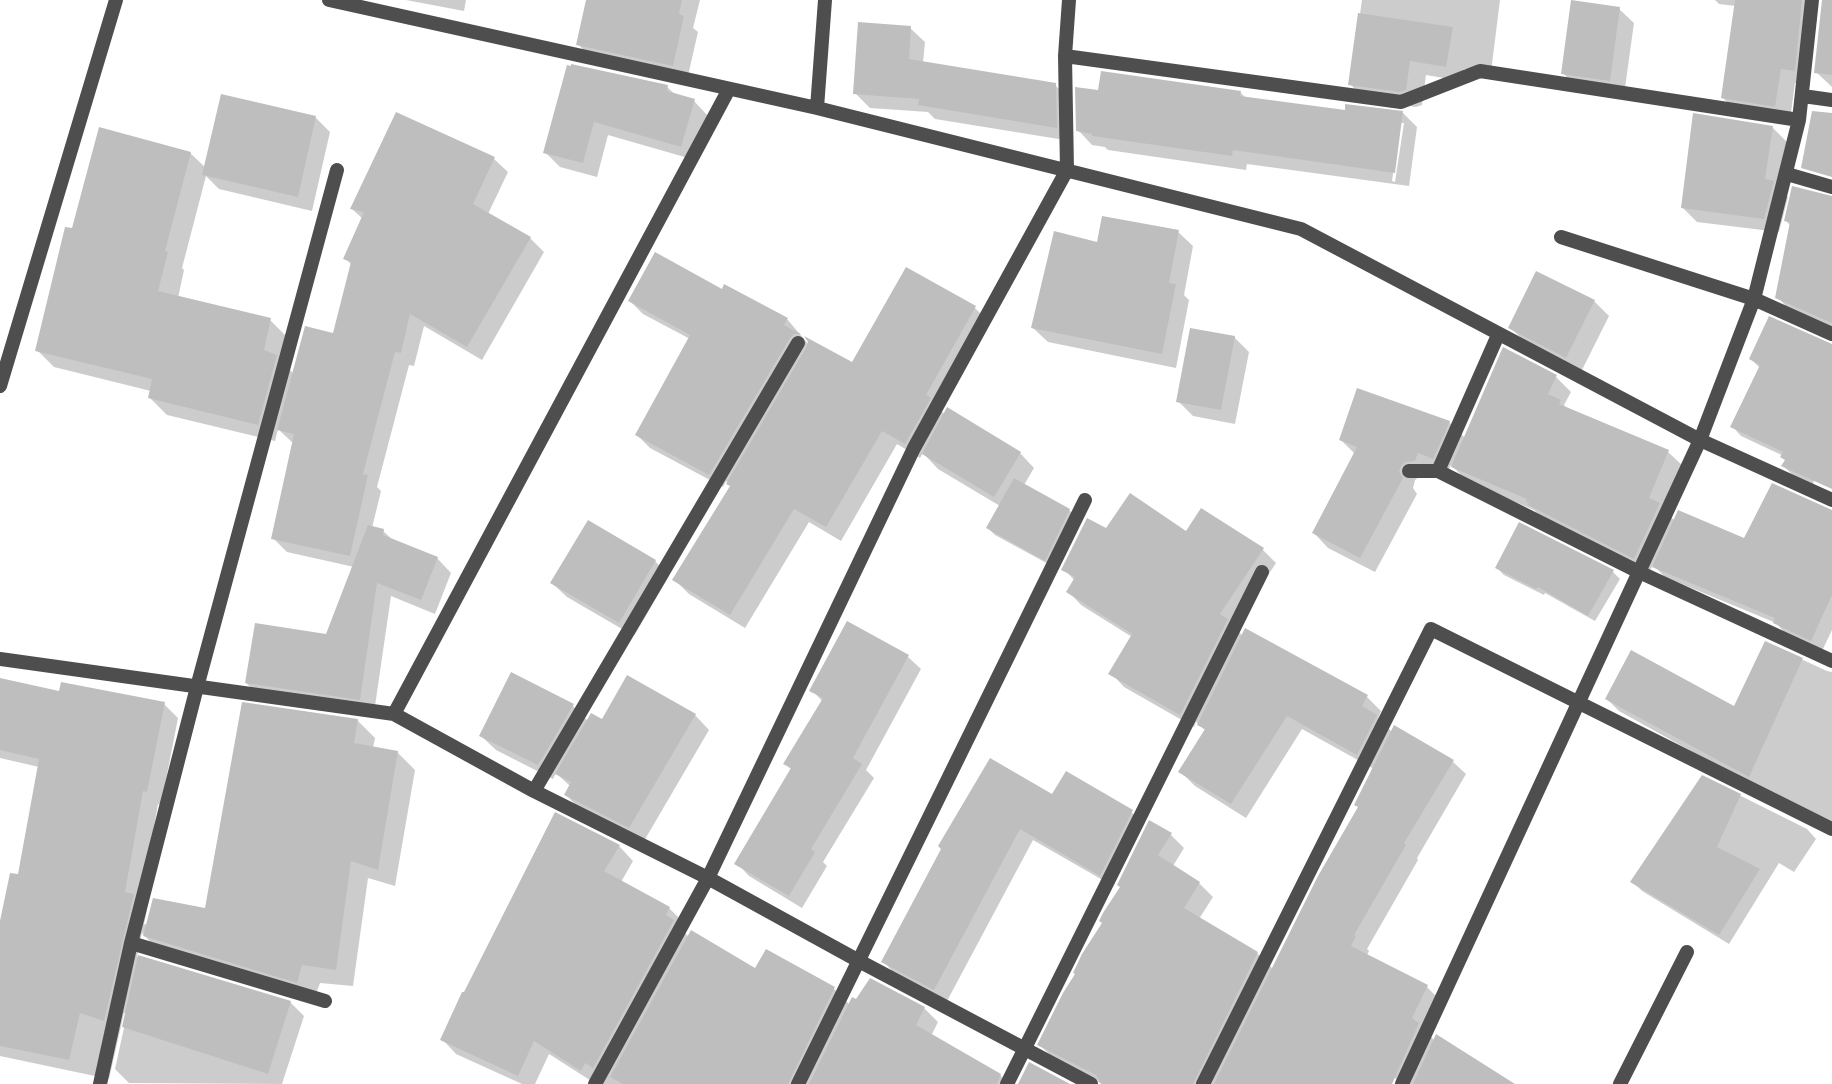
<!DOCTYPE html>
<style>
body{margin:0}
canvas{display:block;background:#fff}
</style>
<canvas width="1832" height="1084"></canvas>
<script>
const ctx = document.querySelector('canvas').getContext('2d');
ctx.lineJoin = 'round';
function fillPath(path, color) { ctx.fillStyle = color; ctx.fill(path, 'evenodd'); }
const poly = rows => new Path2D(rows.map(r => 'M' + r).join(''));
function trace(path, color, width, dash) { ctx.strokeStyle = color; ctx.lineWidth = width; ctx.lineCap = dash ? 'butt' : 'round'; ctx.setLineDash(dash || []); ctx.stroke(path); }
const shadow = poly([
 [406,0,466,0,464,11],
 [588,0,700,0,693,28,698,32,687,80,592,59,578,44],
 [1362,0,1500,0,1491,72,1464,69,1461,81,1426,75,1422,105,1416,107,1366,100,1350,84],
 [1715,0,1810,0,1809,84,1795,83,1790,120,1737,112,1723,98,1736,6,1719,4],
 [1619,9,1634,23,1624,95,1577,88,1563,73],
 [1832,19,1832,87,1816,72],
 [910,28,925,42,923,63,1055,85,1070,100,1071,141,935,119,928,112,870,108,855,93],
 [569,67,667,87,677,96,694,101,708,116,695,160,608,135,597,177,560,167,545,152],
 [1100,92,1240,92,1246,98,1346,112,1403,113,1417,127,1409,186,1247,164,1246,170,1108,150,1105,147,1092,145,1078,130],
 [1400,123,1404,123,1395,182,1392,181],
 [315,117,330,132,312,211,219,189,206,176,182,268,184,270,178,298,270,320,287,337,282,362,294,374,334,335,352,265,345,258,363,219,352,209,494,159,508,172,488,214,530,238,544,252,482,360,424,326,414,366,409,365,377,487,381,491,372,528,383,531,394,541,437,558,451,573,435,614,391,596,374,713,261,697,246,683,327,636,354,567,287,552,273,538,294,444,278,429,275,441,167,415,150,398,151,391,54,367,37,350,73,230,190,153,206,168],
 [1772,127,1787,142,1780,189,1788,197,1779,232,1697,222,1682,207],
 [1832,198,1832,330,1792,312,1777,297,1791,226,1785,220],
 [1178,232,1193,246,1184,295,1189,300,1176,368,1048,342,1033,328,1099,245],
 [722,291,787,319,810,346,853,365,974,307,989,322,940,409,945,415,1020,453,1034,468,1024,485,1069,510,1076,517,1052,566,995,535,988,528,1000,506,938,469,923,453,920,458,897,444,841,541,809,522,745,628,689,594,674,579,731,487,726,481,723,487,650,448,637,435,690,339,643,314,630,301],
 [1594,301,1609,316,1581,372,1525,342,1510,327],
 [1234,337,1249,352,1235,424,1193,416,1178,401],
 [1832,347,1832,390,1813,485,1793,475,1783,466,1788,458,1741,436,1732,426,1760,368,1751,359],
 [1504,349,1556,377,1571,392,1564,405,1568,410,1668,452,1683,466,1664,510,1675,521,1745,540,1832,511,1832,630,1822,651,1786,634,1776,623,1665,577,1653,565,1649,572,1544,520,1534,510,1467,481,1451,465,1447,473,1420,476,1415,480,1413,488,1417,494,1375,572,1328,548,1314,533,1355,454,1341,440,1449,422,1465,438],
 [1519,525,1613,572,1620,579,1595,621,1545,593,1544,595,1504,575,1497,568],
 [1106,531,1187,533,1263,550,1276,563,1234,627,1243,636,1367,697,1381,711,1378,718,1392,732,1452,761,1466,774,1417,858,1418,860,1367,949,1369,951,1367,955,1427,987,1441,1001,1425,1031,1435,1041,1507,1084,1404,1084,1393,1077,1390,1084,1102,1084,1053,1058,1039,1044,1122,888,1150,823,1171,835,1184,848,1173,866,1199,883,1213,897,1199,919,1257,953,1273,969,1359,808,1374,769,1302,729,1246,818,1195,786,1181,772,1206,731,1196,722,1194,727,1124,687,1111,673,1132,637,1081,605,1068,591,1075,581,1064,569],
 [655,561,669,576,634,636,567,597,552,583],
 [1766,643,1827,671,1832,672,1832,821,1727,771,1619,711,1607,699,1735,708],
 [908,657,921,669,866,770,874,778,823,862,827,866,802,908,749,876,737,863,792,770,785,764,823,702,812,690],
 [0,680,61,693,164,704,178,718,161,805,158,804,140,903,147,910,144,924,147,925,206,910,357,720,375,738,373,748,397,752,415,770,395,886,368,878,353,986,320,983,314,999,162,954,142,933,137,957,290,1002,304,1016,282,1084,129,1083,115,1069,127,1014,124,1013,109,1079,0,1056,0,930,19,876,39,767,0,758],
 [573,706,588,721,695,715,709,730,644,841,580,809,566,795,570,786,556,773,553,779,496,750,481,736],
 [1703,777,1807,829,1816,839,1794,872,1779,863,1729,944,1642,891,1632,881],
 [1053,796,1131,812,1144,824,1113,886,1033,840,947,1001,895,974,883,961],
 [619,846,633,861,621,882,669,908,684,923,680,928,689,937,756,970,834,989,850,1005,924,1008,938,1022,931,1036,1000,1075,1009,1084,596,1084,549,1054,535,1084,522,1084,456,1054,442,1039]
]);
const building = poly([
 [586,0,682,0,679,14,684,16,673,66,576,45],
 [1571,0,1620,7,1610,81,1561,74],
 [1735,0,1802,0,1795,71,1781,69,1775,107,1721,98],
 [1822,0,1832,0,1832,75,1814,73],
 [1358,13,1453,27,1446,67,1410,61,1406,90,1400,92,1348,85],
 [858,22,911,26,909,59,1056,83,1057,128,918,105,919,99,853,94],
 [571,64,668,85,667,91,695,99,681,147,594,122,583,163,543,153,567,65,571,66],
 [1101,71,1241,91,1240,96,1345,110,1345,104,1403,111,1395,173,1233,150,1232,156,1092,136,1092,134,1076,131,1075,87,1098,90],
 [221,94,316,116,298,197,202,175],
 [1812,111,1832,113,1832,177,1801,168],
 [396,112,495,157,473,204,531,237,467,347,410,314,401,353,395,352,363,474,368,475,350,556,271,539,294,434,277,430,305,326,333,333,351,262,343,259,364,212,350,209],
 [1693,113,1773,126,1765,179,1774,181,1764,219,1681,208],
 [99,127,191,152,165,251,168,252,158,291,271,318,264,350,277,355,258,425,148,398,152,379,35,351,65,227,72,228],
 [1792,186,1832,196,1832,323,1775,298,1790,222,1784,221],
 [1102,216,1179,230,1169,283,1176,284,1162,354,1031,328,1054,231,1097,242],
 [655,252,722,289,724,284,788,318,784,325,801,334,794,334,790,338,709,475,635,435,690,335,628,301],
 [906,267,976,306,926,395,931,398,905,444,882,431,826,527,794,509,730,615,672,580,730,486,726,484,806,348,808,342,804,336,852,362],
 [1536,271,1595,300,1566,358,1508,328],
 [1769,316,1832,344,1832,489,1781,466,1785,460,1780,457,1783,452,1730,427,1760,365,1749,359],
 [1190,328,1235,336,1221,410,1176,402],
 [1503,347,1557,375,1548,394,1561,400,1559,404,1669,450,1649,498,1660,503,1634,559,1528,505,1529,503,1526,501,1527,499,1451,467],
 [1357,388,1450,421,1433,459,1418,453,1415,461,1405,462,1401,466,1399,472,1403,478,1360,558,1312,533,1357,447,1339,440],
 [947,407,1021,452,994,497,922,454],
 [1014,478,1070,509,1045,561,986,528],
 [1772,483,1832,510,1832,595,1811,641,1773,623,1775,618,1652,567,1678,510,1744,538],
 [1130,493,1186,531,1201,508,1264,548,1220,614,1228,619,1180,715,1108,674,1132,634,1066,592,1075,577,1061,570,1087,518,1106,528],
 [588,520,656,560,619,623,550,583],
 [1519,522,1614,570,1588,616,1538,587,1536,589,1495,568],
 [368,525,384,529,383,535,438,557,421,600,377,583,360,700,245,683,255,623,326,634],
 [847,621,909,655,853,758,862,764,811,849,815,852,789,896,734,864,791,768,783,764,823,698,809,691],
 [1245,628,1368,695,1362,706,1377,715,1357,755,1287,716,1231,804,1178,772,1205,729,1197,725],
 [1765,641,1803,658,1749,777,1605,699,1631,650,1734,706],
 [511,672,574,704,538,765,479,736],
 [627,675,696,714,629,828,564,795,571,782,555,774,591,713,602,719],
 [0,678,59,691,61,682,165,702,147,792,143,791,125,892,134,894,104,1021,80,1013,69,1060,0,1046,0,921,10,873,18,874,39,759,0,750],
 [242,702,358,719,354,743,398,751,378,870,351,861,336,970,302,965,297,983,143,936,153,898,205,908],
 [1394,725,1454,760,1404,843,1406,845,1354,935,1356,936,1351,946,1428,985,1412,1018,1419,1023,1392,1084,1214,1084,1318,876,1358,807,1354,805],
 [990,758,1052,794,1066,771,1133,810,1100,876,1020,829,934,990,881,962,941,849,938,846],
 [1702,775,1741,794,1717,847,1760,869,1719,935,1630,882],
 [555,812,620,845,604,871,670,907,666,915,674,920,593,1068,585,1063,581,1071,534,1041,518,1076,440,1040,462,992,464,992],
 [1149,820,1172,833,1158,855,1200,882,1184,908,1258,952,1193,1084,1101,1084,1099,1080,1096,1075,1037,1045,1063,993,1075,974,1073,973,1082,954,1102,923,1099,921,1103,913,1120,887,1117,885],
 [691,930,755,968,766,949,835,987,788,1084,623,1084,610,1077],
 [138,955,291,1001,268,1074,122,1027],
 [870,978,925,1007,916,1025,1001,1074,997,1084,809,1084,852,997,856,999],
 [1436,1034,1515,1084,1413,1084],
 [1029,1062,1070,1084,1018,1084]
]);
const minor = poly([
 [329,0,817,108,1301,229,1700,440,1832,500],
 [1065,56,1401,102,1480,71,1799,120],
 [1803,96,1832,100],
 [817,108,825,0],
 [1787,174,1832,187],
 [1561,237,1754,299,1832,334],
 [0,386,116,0],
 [1409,471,1438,471,1639,572,1832,661],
 [1438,471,1498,335],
 [0,659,394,714,534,791,708,878,859,961,1091,1084],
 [394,714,729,89],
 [534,791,798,343],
 [131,943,325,1001],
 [100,1084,131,943,197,687,337,170],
 [595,1084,708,878,914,448,1067,170,1065,56,1069,0],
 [798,1084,1085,500],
 [1007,1084,1262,572],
 [1203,1084,1431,629,1832,829],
 [1402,1084,1700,440,1754,299,1799,120,1812,0],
 [1620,1084,1687,952]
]);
fillPath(shadow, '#0003');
fillPath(building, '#bebebe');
trace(minor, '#4e4e4e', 14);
</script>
